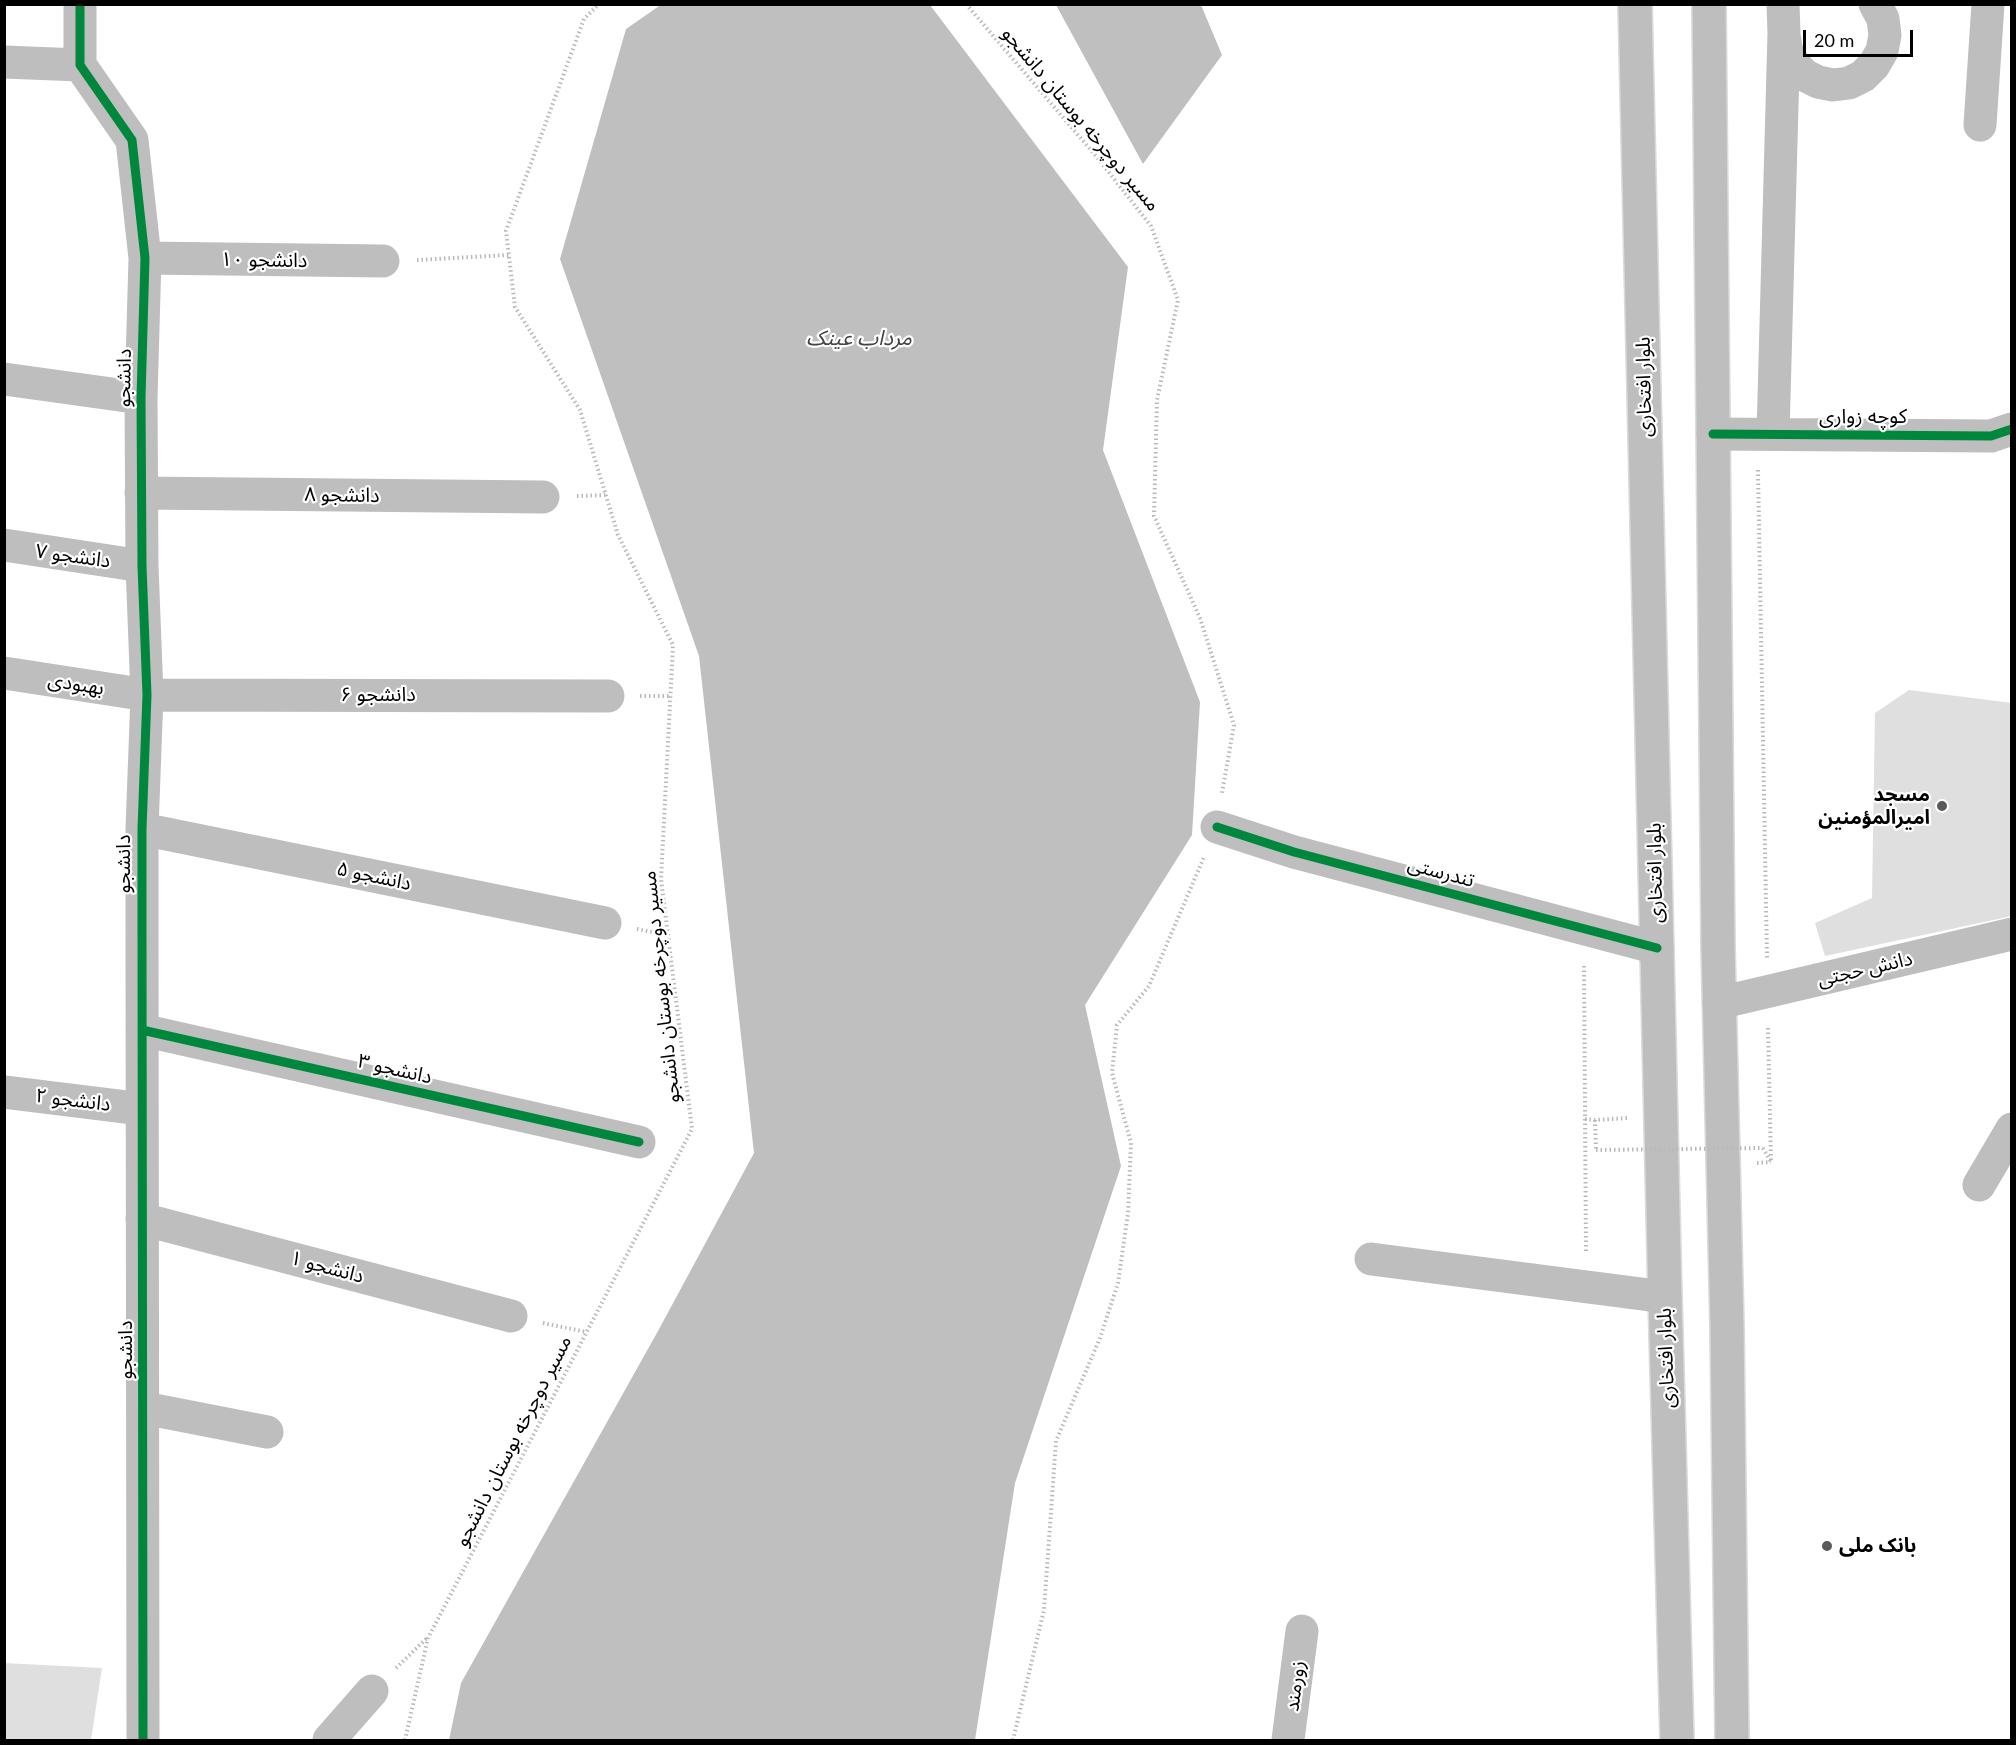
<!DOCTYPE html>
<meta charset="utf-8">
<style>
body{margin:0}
#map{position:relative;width:2016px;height:1745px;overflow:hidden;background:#fff;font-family:Lato,sans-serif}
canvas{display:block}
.frame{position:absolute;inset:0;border:6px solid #000;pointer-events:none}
.scale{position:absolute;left:1803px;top:30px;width:110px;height:27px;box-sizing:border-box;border:3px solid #000;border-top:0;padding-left:8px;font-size:18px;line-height:21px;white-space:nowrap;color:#000;-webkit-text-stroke:4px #fff;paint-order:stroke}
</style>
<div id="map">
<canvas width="2016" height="1745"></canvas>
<div class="frame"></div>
<div class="scale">20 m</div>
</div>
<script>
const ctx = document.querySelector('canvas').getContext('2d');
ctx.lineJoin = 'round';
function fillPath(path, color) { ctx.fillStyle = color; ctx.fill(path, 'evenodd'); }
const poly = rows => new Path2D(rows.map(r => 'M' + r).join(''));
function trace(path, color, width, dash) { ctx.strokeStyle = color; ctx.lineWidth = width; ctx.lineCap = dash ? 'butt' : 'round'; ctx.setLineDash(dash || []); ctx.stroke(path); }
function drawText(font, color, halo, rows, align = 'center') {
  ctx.font = font + ' Lato,"Noto Sans Arabic",sans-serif'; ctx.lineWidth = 4.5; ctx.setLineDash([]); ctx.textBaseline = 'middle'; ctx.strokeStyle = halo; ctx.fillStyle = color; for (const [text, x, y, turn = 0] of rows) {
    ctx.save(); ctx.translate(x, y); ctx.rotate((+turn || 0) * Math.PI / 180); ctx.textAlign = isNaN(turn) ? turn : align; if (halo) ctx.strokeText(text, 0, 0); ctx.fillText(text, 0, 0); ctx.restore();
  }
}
const water = poly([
 [662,4,930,5,1128,267,1103,450,1200,702,1192,835,1085,1005,1121,1166,1015,1483,975,1740,449,1740,461,1683,658,1331,754,1153,699,656,560,259,626,29],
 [1056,5,1201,5,1222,55,1143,164]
]);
const building = poly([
 [1909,690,2012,703,2012,916,1825,956,1815,923,1872,898,1875,713],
 [4,1663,102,1668,91,1740,4,1740]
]);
const path = poly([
 [966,4,1096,156,1151,226,1178,300,1157,400,1154,516,1200,618,1234,725,1222,793],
 [417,260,509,255],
 [1758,470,1767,958],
 [577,496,606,495],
 [640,696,670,696],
 [637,929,668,935],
 [1584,966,1586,1252],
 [1768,1028,1771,1162],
 [1585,1119,1595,1120,1627,1118],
 [1595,1120,1596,1150],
 [1763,1148,1771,1162],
 [1757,1163,1771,1162],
 [543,1323,586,1332],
 [396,1668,427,1638],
 [405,1740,428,1638,692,1129,661,879,673,645,618,535,580,410,515,307,506,231,584,19,599,4],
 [1013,1740,1044,1610,1056,1441,1100,1338,1118,1283,1128,1213,1131,1143,1112,1073,1117,1025,1149,986,1204,857]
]);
const minor = poly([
 [80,4,80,65,132,140,145,258,141,398,142,566,147,695,142,829,142,934,143,1740],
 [1785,40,1786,49,1793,63,1804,75,1818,82,1833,85,1849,83,1863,76,1874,65,1882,51,1885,35,1883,19,1875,4],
 [4,62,80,65],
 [1980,125,1988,4],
 [145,258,383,261],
 [4,379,141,398],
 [1713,434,1991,436,2012,429],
 [1773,434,1784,33,1783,4],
 [141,493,543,497],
 [4,545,142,566],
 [4,673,147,695,608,696],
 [1217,827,1294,852,1657,948],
 [142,829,605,923],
 [1719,1003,2012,934],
 [142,1030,639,1142],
 [4,1092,142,1109],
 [1979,1185,2012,1129],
 [142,1219,511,1316],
 [1371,1259,1665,1297],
 [144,1408,267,1432],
 [329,1740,372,1691],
 [1288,1740,1302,1631]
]);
const highway = poly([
 [1635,4,1665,1297,1677,1740],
 [1709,4,1718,946,1727,1326,1732,1740]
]);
const pathBridge = poly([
 [1596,1150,1763,1148]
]);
const cycleway = poly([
 [80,4,80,65,132,140,145,258,141,398,142,566,147,695,142,829,142,934,143,1740],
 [1713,434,1991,436,2012,429],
 [1217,827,1294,852,1657,948],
 [142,1030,639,1142]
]);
const markers = [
 [1942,806,6,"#595959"],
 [1827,1546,6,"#595959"]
];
const streetNames = [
 ["مسیر دوچرخه بوستان دانشجو",1081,119,50],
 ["دانشجو ۱۰",264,260,1],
 ["دانشجو",124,378,-89],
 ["بلوار افتخاری",1644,387,-91],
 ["کوچه زواری",1863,417],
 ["دانشجو ۸",342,495,1],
 ["دانشجو ۷",73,556,8],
 ["بهبودی",76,684,9],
 ["دانشجو ۶",378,695],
 ["دانشجو",124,864,-90],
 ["تندرستی",1441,872,15],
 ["بلوار افتخاری",1655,873,-91],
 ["دانشجو ۵",374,876,12],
 ["دانش حجتی",1865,969,-13],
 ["مسیر دوچرخه بوستان دانشجو",661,987,-96],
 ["دانشجو ۳",395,1069,13],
 ["دانشجو ۲",73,1100,7],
 ["دانشجو ۱",327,1267,15],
 ["دانشجو",126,1350,-90],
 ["بلوار افتخاری",1666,1358,-92],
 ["مسیر دوچرخه بوستان دانشجو",513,1441,-63],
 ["زورمند",1295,1686,-83]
];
const poiNames = [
 ["مسجد",1930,795],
 ["امیرالمؤمنین",1930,818],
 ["بانک ملی",1839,1546,"left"]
];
const waterNames = [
 ["مرداب عینک",859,338]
];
fillPath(water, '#bfbfbf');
fillPath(building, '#dfdfdf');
trace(highway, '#dbdbdb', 36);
trace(path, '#b9b9b9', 4, [1.5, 3]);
trace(minor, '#bebebe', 33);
trace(highway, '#bebebe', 33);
trace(pathBridge, '#b9b9b9', 4, [1.5, 3]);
trace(cycleway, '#00873e', 9);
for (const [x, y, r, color] of markers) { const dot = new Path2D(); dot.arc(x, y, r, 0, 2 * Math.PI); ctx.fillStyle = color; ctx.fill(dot); trace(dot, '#fff', 2); }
drawText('20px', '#000', '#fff', streetNames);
drawText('bold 20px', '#000', '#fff', poiNames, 'right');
drawText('italic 21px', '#444', '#fff', waterNames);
</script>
